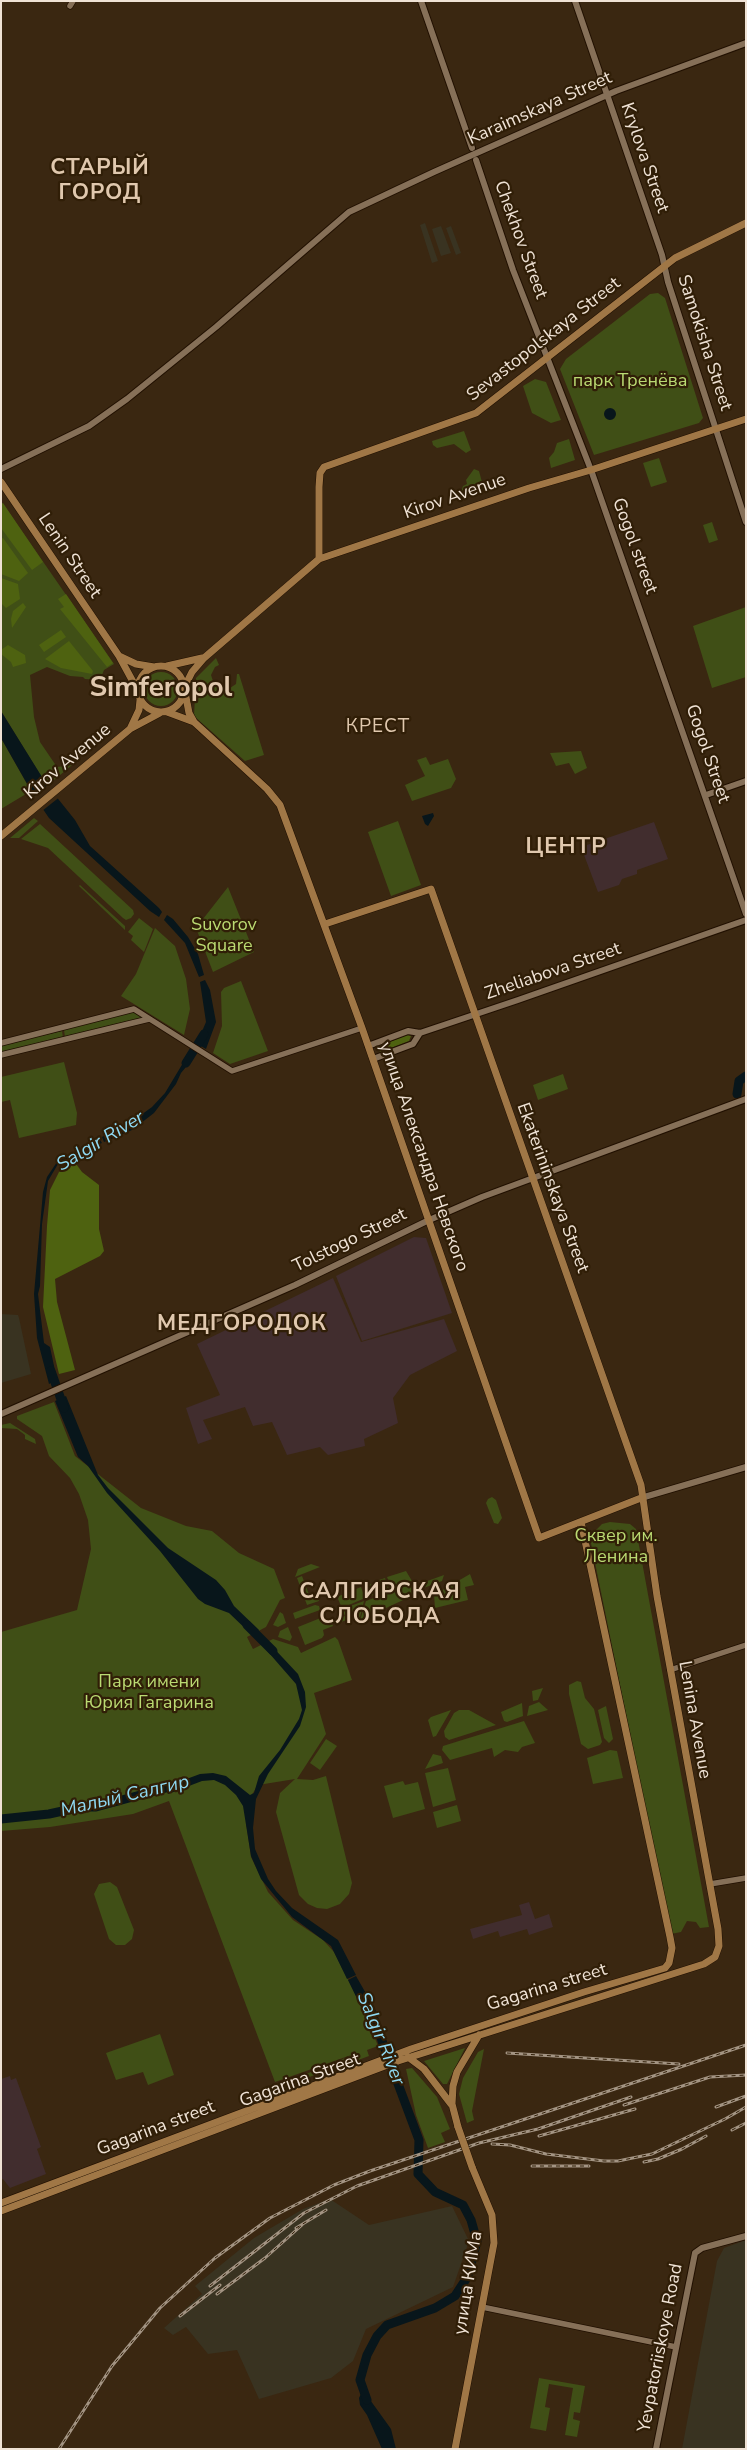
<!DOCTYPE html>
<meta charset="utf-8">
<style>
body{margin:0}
#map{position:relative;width:747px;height:2450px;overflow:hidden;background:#3a2711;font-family:"Nunito Sans",sans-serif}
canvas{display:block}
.frame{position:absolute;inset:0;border:2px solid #efe2d5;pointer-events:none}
</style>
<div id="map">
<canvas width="747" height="2450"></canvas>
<div class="frame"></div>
</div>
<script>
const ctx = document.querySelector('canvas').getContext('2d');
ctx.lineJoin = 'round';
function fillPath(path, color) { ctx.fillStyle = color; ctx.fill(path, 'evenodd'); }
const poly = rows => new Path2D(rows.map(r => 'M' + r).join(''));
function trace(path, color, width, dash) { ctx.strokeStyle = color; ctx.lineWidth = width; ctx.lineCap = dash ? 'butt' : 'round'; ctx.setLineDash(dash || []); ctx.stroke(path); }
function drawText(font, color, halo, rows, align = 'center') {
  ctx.font = font + ' "Nunito Sans",sans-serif'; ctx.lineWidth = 4.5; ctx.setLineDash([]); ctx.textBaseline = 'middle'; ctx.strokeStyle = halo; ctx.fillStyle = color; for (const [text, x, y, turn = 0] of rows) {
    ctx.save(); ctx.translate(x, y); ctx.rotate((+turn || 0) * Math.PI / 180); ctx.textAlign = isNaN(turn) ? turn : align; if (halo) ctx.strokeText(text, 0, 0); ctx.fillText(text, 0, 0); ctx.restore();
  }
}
const industrial = poly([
 [425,223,438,261,432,263,420,225],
 [441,226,451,253,441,256,432,229],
 [451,226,461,253,456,255,446,228],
 [1,1314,18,1315,19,1318,31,1374,1,1383],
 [330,2199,369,2225,452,2206,469,2241,453,2287,366,2329,353,2361,331,2378,259,2399,237,2350,208,2354,186,2327,173,2335,164,2328,202,2294,195,2286,254,2238,303,2209],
 [746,2240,746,2449,682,2449,717,2261,724,2248]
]);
const medical = poly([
 [654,822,668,859,637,870,637,874,622,879,619,885,598,892,581,847],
 [414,1237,426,1238,452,1313,362,1341,336,1276],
 [333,1278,361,1342,444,1319,457,1351,410,1375,393,1398,398,1423,364,1439,365,1446,328,1455,320,1447,287,1455,272,1422,253,1426,245,1407,203,1420,212,1439,198,1444,186,1408,220,1395,197,1344],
 [529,1902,535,1919,549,1914,553,1927,529,1935,527,1929,500,1937,498,1931,473,1939,470,1929,522,1915,519,1905],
 [10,2076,11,2080,16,2078,41,2147,37,2149,46,2174,10,2188,3,2179,1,2180,1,2079]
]);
const green = poly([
 [117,161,127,170,121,176,111,167],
 [658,293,665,298,703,418,699,423,594,455,560,369,566,359,650,294],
 [535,379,546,382,561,420,551,423,532,413,523,386],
 [464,431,471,450,466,453,454,444,437,448,433,445,432,441],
 [569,439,575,460,551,468,549,458,554,452,557,443],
 [659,458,667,482,651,487,643,463],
 [474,469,479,471,483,486,479,491,463,497,461,492,463,486,467,484,466,480],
 [1,501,114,664,104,670,100,680,85,679,83,677,70,676,47,667,30,675,34,717,40,742,57,767,72,765,47,786,1,711],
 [712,522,718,540,709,543,703,525],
 [746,607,746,677,712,688,693,626],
 [216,658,219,665,215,667,211,675,213,681,230,688,236,684,237,674,239,674,264,755,245,761,194,716,196,678],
 '144 689a17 17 0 1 1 34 0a17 17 0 1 1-34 0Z',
 [1,738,31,791,1,809],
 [581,751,587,768,575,774,569,763,556,766,550,753],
 [426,757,430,765,448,759,456,779,451,788,412,801,405,785,425,776,417,760],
 [34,818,38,821,19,838,10,838],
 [398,821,421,885,391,896,368,832],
 [40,824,133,910,134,914,131,918,126,920,123,918,48,848,21,839],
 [80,885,125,926,125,930,79,886],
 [228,887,254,952,213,972,196,928],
 [139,918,153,929,144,952,131,940,133,936,128,932],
 [155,928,175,946,186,979,190,1009,184,1035,121,996,136,974],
 [241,981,268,1051,230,1064,213,1053,222,1026,221,992,224,988],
 [134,1011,144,1018,65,1037,64,1030],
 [62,1031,63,1038,1,1053,1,1045],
 [64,1062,77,1113,76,1125,19,1138,10,1100,1,1102,1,1077],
 [563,1074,568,1089,538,1100,533,1085],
 [54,1402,75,1456,141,1508,186,1526,212,1531,239,1553,274,1569,285,1598,280,1600,266,1627,247,1637,253,1649,273,1639,298,1647,301,1653,335,1637,338,1640,352,1680,314,1693,326,1734,297,1779,313,1780,326,1776,352,1883,349,1894,340,1904,327,1909,317,1908,308,1904,299,1895,276,1812,280,1793,295,1779,258,1785,251,1796,246,1822,251,1857,268,1892,293,1920,323,1940,334,1952,364,2011,378,2046,367,2050,369,2056,331,2070,329,2065,354,2054,275,2082,169,1801,133,1814,50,1827,1,1831,1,1632,77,1610,91,1549,88,1520,79,1494,70,1478,49,1456,42,1436,17,1419,17,1416],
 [10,1423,35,1439,36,1444,25,1439,25,1435,17,1429,1,1428,1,1425],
 [492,1497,496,1500,502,1518,498,1524,494,1523,486,1503,488,1499],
 [610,1522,630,1524,636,1529,709,1927,700,1928,696,1922,687,1921,681,1932,671,1934,591,1543,595,1531,602,1524],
 [311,1564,320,1567,295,1577,298,1569],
 [406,1571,412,1581,392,1589,387,1577],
 [470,1574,474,1585,465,1587,468,1600,435,1608,434,1595],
 [444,1575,442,1581,421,1589,419,1584],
 [302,1576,310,1597,317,1595,319,1601,307,1605,297,1578],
 [385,1578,389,1590,380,1593,376,1581],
 [374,1583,378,1593,368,1597,363,1587],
 [414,1583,417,1591,414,1595,360,1620,366,1601],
 [361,1587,365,1598,342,1608,338,1599,339,1596],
 [364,1601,359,1621,352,1618,341,1622,339,1618,345,1616,342,1609],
 [315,1605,319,1606,320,1610,295,1619,293,1613],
 [280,1612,283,1614,286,1623,278,1627,273,1625],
 [323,1617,325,1622,331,1621,333,1626,323,1630,324,1635,322,1638,305,1645,298,1627],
 [288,1627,292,1637,290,1641,278,1637,280,1631],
 [577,1681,581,1682,585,1698,594,1709,602,1742,600,1745,588,1749,581,1744,569,1694,569,1685],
 [543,1688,538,1700,533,1701,532,1691],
 [539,1702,548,1710,527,1716,529,1706],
 [522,1703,523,1716,507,1722,504,1721,501,1712],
 [606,1706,613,1739,609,1743,604,1738,598,1710],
 [451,1710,436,1736,433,1737,428,1720,431,1717],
 [459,1710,469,1710,496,1725,449,1740,445,1737,444,1731,454,1713],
 [524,1721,535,1743,522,1747,518,1752,505,1750,494,1757,492,1748,450,1760,442,1750,443,1746,459,1741],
 [326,1739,337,1746,320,1770,310,1763],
 [610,1750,617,1751,623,1778,593,1784,587,1758],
 [433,1754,441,1756,443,1763,425,1769],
 [448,1768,456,1800,433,1807,425,1773],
 [403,1781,405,1785,418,1782,425,1809,393,1818,384,1786],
 [457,1805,461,1821,437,1828,433,1812],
 [110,1882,117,1887,134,1930,132,1939,125,1945,116,1945,109,1939,94,1894,99,1884],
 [160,2034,174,2075,148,2085,143,2072,116,2080,106,2053],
 [465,2048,447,2084,443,2084,424,2061],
 [484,2049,472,2111,474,2120,467,2123,459,2094,463,2078,478,2052],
 [412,2068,437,2097,450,2129,441,2133,445,2142,428,2148,416,2115,406,2069],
 [316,2070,317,2074,292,2084,289,2081],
 [539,2378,585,2386,580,2413,574,2412,573,2419,580,2421,577,2437,565,2435,573,2388,549,2384,545,2407,550,2408,546,2431,530,2428]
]);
const forest = poly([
 [3,503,43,562,32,570,1,528,1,505],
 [3,538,28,573,19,581,1,574,1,539],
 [1,578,18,584,20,599,6,608,1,603],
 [66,594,113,663,107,667,60,609,64,607,58,599],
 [23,603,26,607,12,628,11,619,13,611],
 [61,630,66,637,44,652,39,645],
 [69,641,93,671,92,674,61,668,45,659],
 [8,645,25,655,26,663,13,667,11,662,1,654,1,650],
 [407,1035,411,1036,409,1041,380,1052,377,1047],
 [74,1161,82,1172,99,1185,99,1229,104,1251,100,1256,55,1279,57,1302,75,1370,59,1374,43,1307,47,1226,50,1190,59,1172]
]);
const water = poly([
 '604 414a6 6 0 1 1 12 0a6 6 0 1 1-12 0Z',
 [1,711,47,785,75,820,90,846,159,908,162,912,159,917,150,911,49,818,34,796,1,738],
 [433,813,434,816,428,826,425,824,422,816],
 [167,915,173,919,188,937,198,954,204,975,199,977,185,943,164,920],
 [205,980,210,990,216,1022,206,1049,199,1045,198,1041,206,1022,200,982],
 [189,1053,195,1056,181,1073,176,1084,154,1113,132,1130,104,1142,102,1137,134,1120,152,1107,165,1093],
 [100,1140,102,1143,58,1164,48,1181,42,1224,40,1286,38,1294,44,1343,50,1347,57,1380,49,1384,37,1338,34,1294,43,1192,47,1177,57,1162],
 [66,1396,98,1475,108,1488,168,1548,216,1580,225,1590,234,1606,259,1630,251,1634,229,1613,205,1604,198,1599,160,1551,107,1493,88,1466,78,1457,55,1401],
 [268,1642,298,1674,305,1692,306,1707,300,1726,268,1774,256,1799,253,1828,255,1849,268,1879,276,1891,292,1908,338,1940,356,1975,347,1979,331,1946,292,1917,261,1879,251,1856,243,1806,236,1795,225,1785,214,1780,202,1781,168,1794,165,1787,200,1774,213,1773,226,1776,250,1795,254,1793,259,1776,280,1750,299,1719,302,1710,296,1684,262,1645],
 [356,1976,376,2011,389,2049,381,2052,381,2044,377,2040,348,1980],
 [363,2390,391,2429,396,2449,382,2449,367,2415,360,2405,359,2398]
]);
const pier = poly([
 [49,784,61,796,42,811,32,798]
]);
const river = poly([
 [186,1063,204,1034],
 [737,1094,739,1081,746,1076],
 [51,1371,64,1408],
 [247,1625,273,1651],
 [1,1819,49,1814,81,1807,96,1807,177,1785],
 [367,2400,360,2380,367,2355,377,2336,387,2325,435,2308,455,2296,468,2276,477,2241,471,2220,463,2205,435,2192,418,2174,419,2140,382,2041]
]);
const tertiary = poly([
 [70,6,73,1],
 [1,1043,134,1009,232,1071,362,1028],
 [1,1055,149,1019],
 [670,1670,746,1645],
 [710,1884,746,1878],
 [482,2307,676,2347]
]);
const secondary = poly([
 [421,1,472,148],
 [575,1,662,255,668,282,746,522],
 [476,160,513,270,591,470,746,914],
 [1,469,89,426,127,399,216,327,349,212,434,172,616,91,746,43],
 [706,795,746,781],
 [368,1046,408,1031,420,1033,518,1000,746,920],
 [373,1059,413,1044,420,1033],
 [1,1414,295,1285,427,1221,482,1197,746,1099],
 [641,1498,746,1467],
 [656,2449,695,2253,702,2248,746,2236]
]);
const primary = poly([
 [1,482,119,656,138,691],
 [319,559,319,487,320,473,324,467,476,413,675,258,746,223],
 [119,656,136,664,154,667],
 '138 689a23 23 0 1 1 46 0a23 23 0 1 1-46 0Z',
 [167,666,202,658],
 [184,688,192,672,204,658,319,559,529,488,591,470,746,419],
 [185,692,189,713,194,722],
 [167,712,194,722,267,789,280,805,362,1028,539,1538,641,1498],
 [130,729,139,710,140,700],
 [1,836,130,729,160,713],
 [408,2057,424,2069,451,2104],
 [458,2127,452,2104,453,2086,457,2072,479,2035],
 [1,2203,411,2049,584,1992,665,1968,669,1963,672,1948,670,1937,581,1522],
 [1,2211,398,2061,704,1964,715,1957,719,1946,718,1929,657,1596,641,1485,431,889,325,924],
 [455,2449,494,2243,492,2215,472,2167]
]);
const rail = poly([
 [507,2053,679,2064],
 [624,2105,710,2077,746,2075],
 [716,2107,746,2096],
 [732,2130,746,2123],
 [539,2136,635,2109],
 [492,2144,510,2145,546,2154,604,2161,618,2161,652,2154,725,2119,746,2107],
 [644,2162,658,2159,682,2149,706,2136],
 [532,2166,589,2166],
 [296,2228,326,2210],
 [210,2286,304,2213,357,2186,479,2143,538,2129,631,2097],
 [217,2294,265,2258,302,2225],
 [180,2316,220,2285],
 [59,2449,112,2366,160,2308,215,2258,270,2218,334,2185,370,2171,746,2045]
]);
const primaryBridge = poly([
 [458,2127,472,2167]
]);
const streetNames = [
 ["Karaimskaya Street",540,109,-24],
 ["Krylova Street",644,158,71],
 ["Chekhov Street",520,240,70],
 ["Sevastopolskaya Street",544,340,-38],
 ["Samokisha Street",704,343,72],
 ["Kirov Avenue",455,497,-19],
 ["Gogol street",634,546,70],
 ["Lenin Street",69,556,56],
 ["Gogol Street",707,754,71],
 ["Kirov Avenue",68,762,-40],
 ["Zheliabova Street",553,972,-19],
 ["улица Александра Невского",423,1157,71],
 ["Ekaterininskaya Street",552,1188,70],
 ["Tolstogo Street",350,1241,-26],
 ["Lenina Avenue",694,1720,80],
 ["Gagarina street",547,1988,-17],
 ["Gagarina Street",300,2081,-20],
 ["Gagarina street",156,2129,-21],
 ["улица КИМа",469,2283,-81],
 ["Yevpatoriiskoye Road",661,2348,-79]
];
const parkNames = [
 ["парк Тренёва",630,382],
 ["Suvorov",224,926],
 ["Square",224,947],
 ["Сквер им.",616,1537],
 ["Ленина",616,1558],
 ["Парк имени",149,1683],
 ["Юрия Гагарина",149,1704]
];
const neighbourhoodNames = [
 ["КРЕСТ",378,727]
];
const waterNames = [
 ["Salgir River",101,1142,-31],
 ["Малый Салгир",125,1797,-13],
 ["Salgir River",380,2039,68]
];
const districtNames = [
 ["СТАРЫЙ",100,169],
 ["ГОРОД",100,194],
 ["ЦЕНТР",566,848],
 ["МЕДГОРОДОК",242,1325],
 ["САЛГИРСКАЯ",380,1593],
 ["СЛОБОДА",380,1618]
];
const townNames = [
 ["Simferopol",161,689]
];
fillPath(industrial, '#393321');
fillPath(medical, '#412d2e');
fillPath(green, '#404f16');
fillPath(forest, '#4e6210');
fillPath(water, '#08161b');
fillPath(pier, '#3a2711');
trace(river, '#08161b', 9);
trace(tertiary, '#211000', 7);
trace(secondary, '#211000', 8);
trace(primary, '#211000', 8);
trace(tertiary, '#867058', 5.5);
trace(secondary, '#867058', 6);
trace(primary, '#a07746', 7);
trace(rail, '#a39483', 3);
trace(rail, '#301e07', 1, [4]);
trace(primaryBridge, '#211000', 8, []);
trace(primaryBridge, '#a07746', 7);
drawText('18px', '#efe2d5', '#301e07', streetNames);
drawText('18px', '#bada72', '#301e07', parkNames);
ctx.letterSpacing = '1px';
drawText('19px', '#e0c8ae', '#301e07', neighbourhoodNames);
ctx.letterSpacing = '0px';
drawText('italic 19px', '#8fd9f3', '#301e07', waterNames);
ctx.letterSpacing = '1px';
drawText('bold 22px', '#e0c8ae', '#301e07', districtNames);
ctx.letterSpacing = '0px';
drawText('bold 28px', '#e0c8ae', '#301e07', townNames);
</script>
